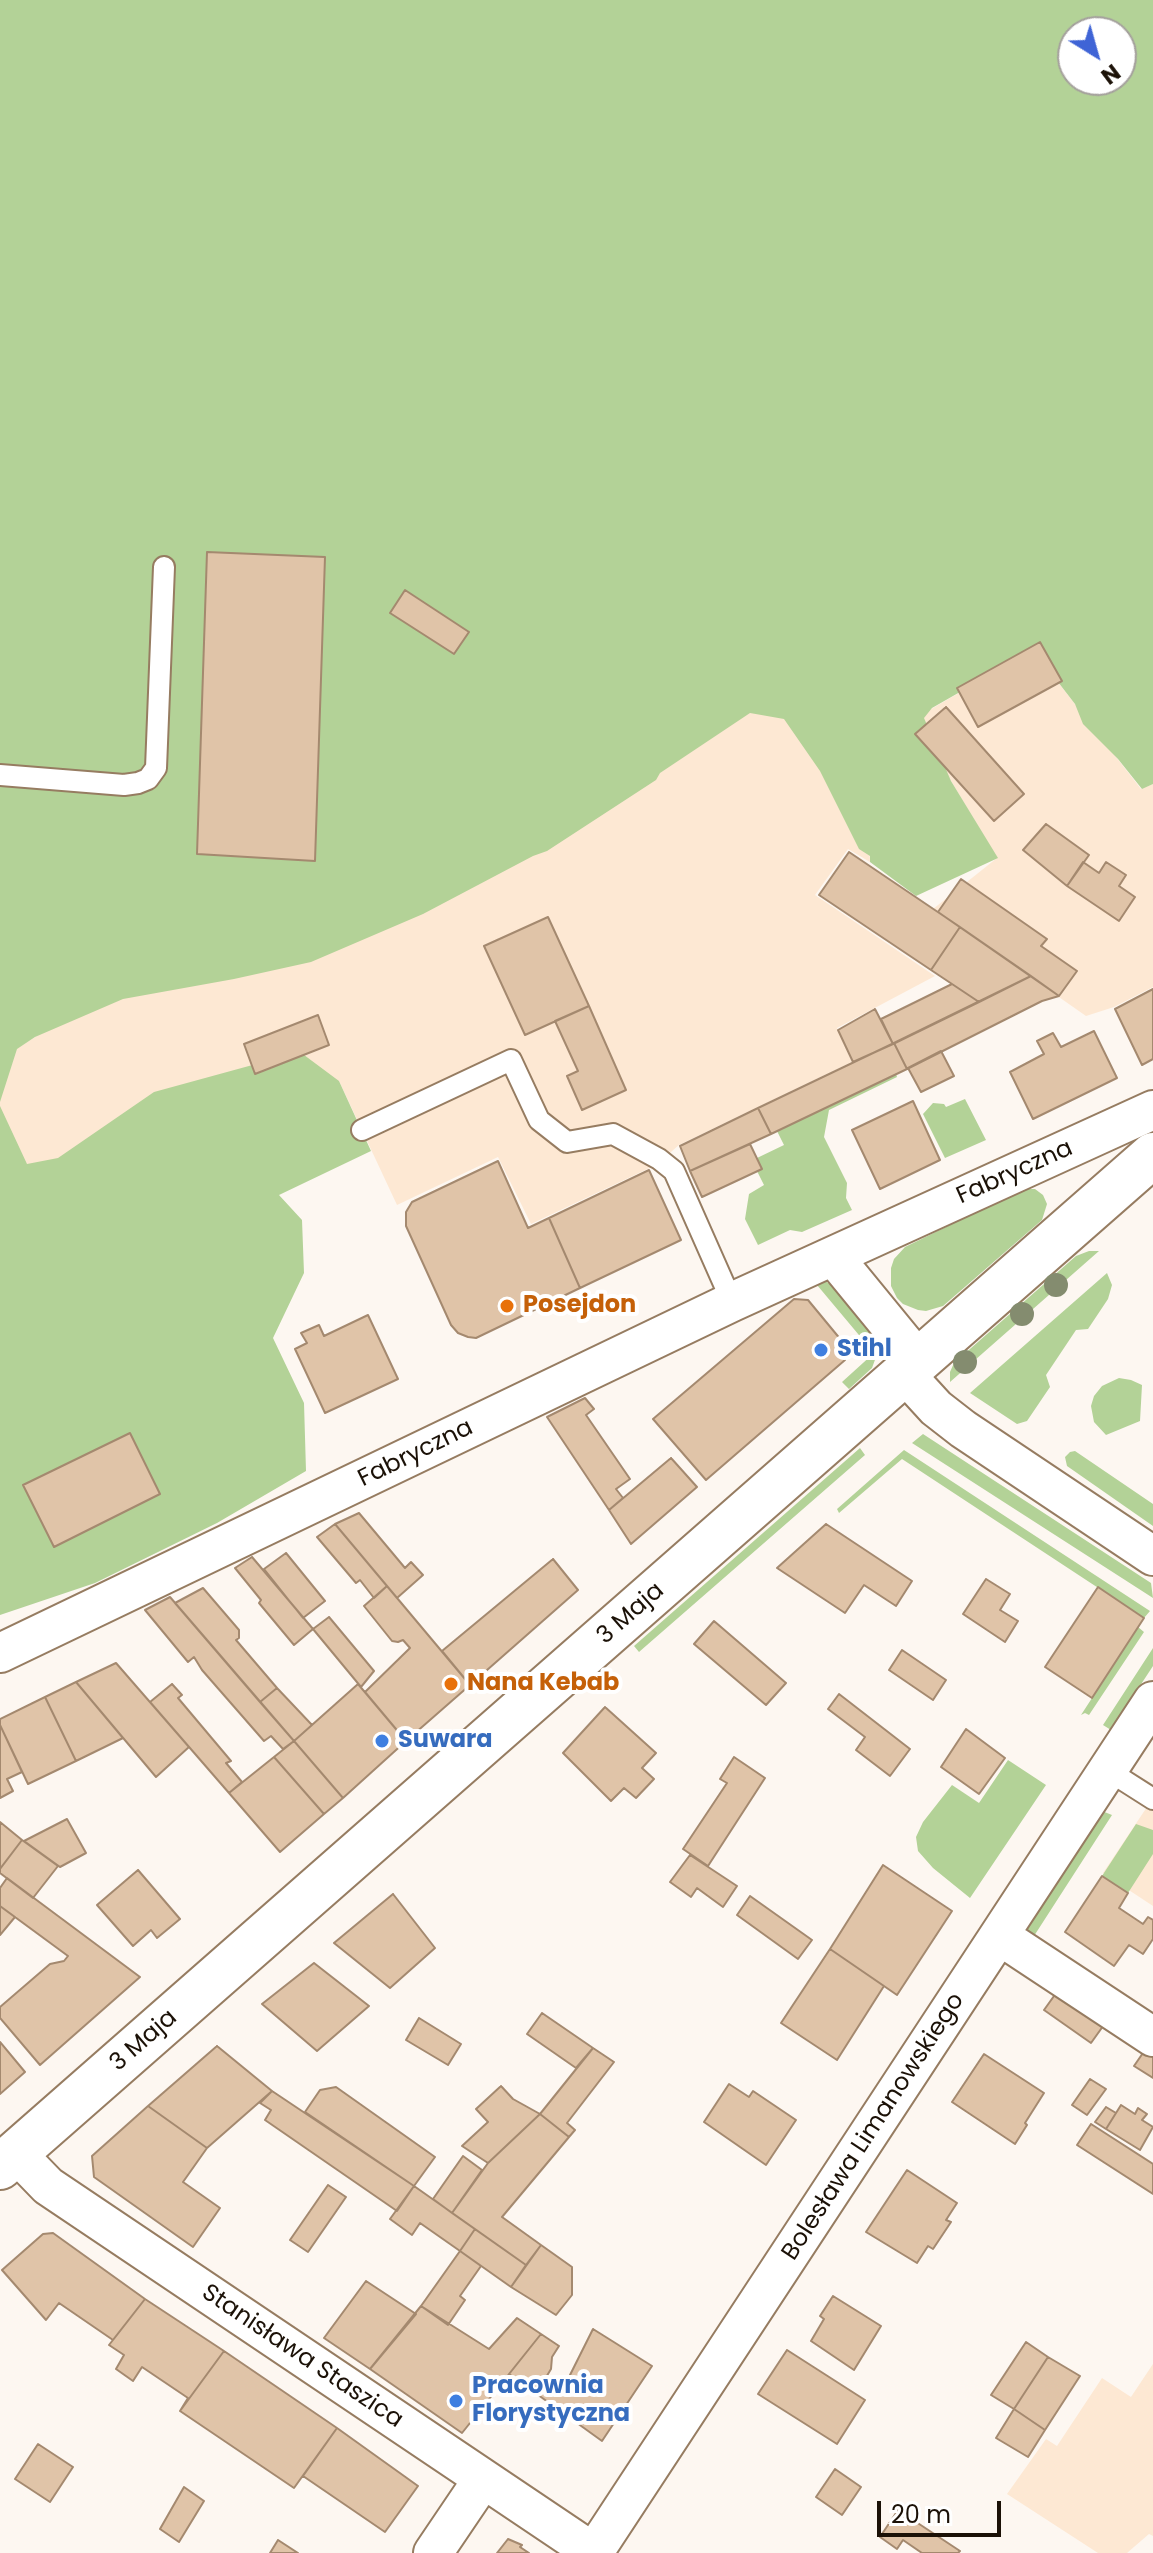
<!DOCTYPE html>
<meta charset="utf-8">
<style>
body{margin:0}
#map{position:relative;width:1153px;height:2553px;overflow:hidden;background:#fdf7f1;font-family:Poppins,sans-serif}
canvas{display:block}
.north{position:absolute;left:1057px;top:16px;width:80px;height:80px;box-sizing:border-box;background:#fff;border:2px solid #a4a09c;border-radius:50%;rotate:143deg;font-size:22px;font-weight:700;line-height:32px;text-align:center;color:#1b1107}
.north::after{content:'';display:block;margin:auto;width:28px;height:36px;background:#3f64d6;clip-path:polygon(50% 0,100% 100%,50% 72%,0 100%)}
.scale{position:absolute;left:877px;top:2501px;width:124px;height:36px;box-sizing:border-box;border:4px solid #1b1107;border-top:0;padding-left:10px;font-size:24px;line-height:28px;white-space:nowrap;color:#1b1107;-webkit-text-stroke:6px #fff;paint-order:stroke}
</style>
<div id="map">
<canvas width="1153" height="2553"></canvas>
<div class="north">N</div>
<div class="scale">20 m</div>
</div>
<script>
const ctx = document.querySelector('canvas').getContext('2d');
ctx.lineJoin = 'round';
function fillPath(path, color) { ctx.fillStyle = color; ctx.fill(path, 'evenodd'); }
const poly = rows => new Path2D(rows.map(r => 'M' + r).join(''));
function trace(path, color, width, dash) { ctx.strokeStyle = color; ctx.lineWidth = width; ctx.lineCap = dash ? 'butt' : 'round'; ctx.setLineDash(dash || []); ctx.stroke(path); }
function drawText(font, color, halo, rows, align = 'center') {
  ctx.font = font + ' Poppins,sans-serif'; ctx.lineWidth = 8; ctx.setLineDash([]); ctx.textBaseline = 'middle'; ctx.strokeStyle = halo; ctx.fillStyle = color; for (const [text, x, y, turn = 0] of rows) {
    ctx.save(); ctx.translate(x, y); ctx.rotate((+turn || 0) * Math.PI / 180); ctx.textAlign = isNaN(turn) ? turn : align; if (halo) ctx.strokeText(text, 0, 0); ctx.fillText(text, 0, 0); ctx.restore();
  }
}
const built = poly([
 [1033,650,1141,789,1153,784,1153,987,1114,1007,1086,1016,933,909,997,858,914,719],
 [767,689,869,832,870,862,848,849,815,895,935,976,837,1028,852,1062,679,1145,656,1165,531,1224,498,1157,397,1205,339,1081,0,1198,0,1059,131,977,685,730],
 [1153,1798,1153,1906,1103,1873],
 [1153,2364,1153,2536,1149,2534,1127,2553,1098,2553,1007,2494,1046,2439,1057,2446,1102,2378,1131,2397]
]);
const green = poly([
 [0,0,1153,0,1153,784,1142,789,1118,759,1083,724,1075,704,1038,656,1023,656,932,708,924,718,951,781,998,858,916,896,870,862,870,856,859,849,820,771,784,719,750,713,660,773,656,780,547,851,533,856,423,914,311,962,234,979,123,999,35,1037,17,1049,0,1102],
 [1073,32,1121,32,1121,80,1073,80],
 [300,1052,339,1081,371,1151,279,1195,302,1220,304,1273,273,1338,304,1403,306,1471,217,1523,95,1583,0,1615,0,1106,27,1164,58,1158,154,1092],
 [896,1074,897,1077,829,1110,824,1137,847,1183,846,1198,852,1210,802,1232,790,1230,758,1245,745,1219,749,1194,764,1185,757,1171,761,1169,757,1158,784,1145,777,1131],
 [965,1099,986,1140,945,1158,923,1114,933,1103,944,1104,946,1107],
 [1024,1189,1035,1189,1043,1195,1047,1204,1042,1220,943,1306,926,1311,918,1310,903,1304,897,1298,891,1286,891,1268,894,1259,905,1247],
 [1089,1251,1099,1251,950,1382,950,1372,954,1363,1076,1256],
 [1107,1273,1112,1285,1108,1299,1088,1329,1076,1330,1046,1375,1050,1387,1027,1421,1017,1424,970,1393],
 [812,1279,822,1279,833,1286,872,1334,875,1342,876,1357,872,1368,849,1389,842,1382,874,1353],
 [1119,1378,1131,1380,1142,1385,1140,1421,1106,1435,1094,1422,1091,1406,1094,1396,1102,1386],
 [923,1434,1151,1583,1153,1598,912,1443],
 [860,1448,865,1455,639,1652,634,1646],
 [904,1450,1150,1611,1144,1618,902,1459,839,1513,837,1509],
 [1075,1451,1153,1504,1153,1526,1067,1466,1065,1457,1070,1452],
 [1138,1627,1144,1632,1089,1715,1085,1713,1081,1715],
 [1153,1648,1153,1666,1111,1730,1103,1725],
 [1008,1760,1046,1785,970,1898,933,1868,918,1851,916,1837,923,1822,952,1785,979,1803],
 [1102,1811,1112,1815,1034,1936,1026,1930],
 [1136,1824,1153,1830,1153,1854,1128,1893,1102,1876]
]);
const building = poly([
 [207,552,325,557,315,861,197,854,207,552],
 [405,590,469,632,454,654,390,613,405,590],
 [1040,642,1062,681,978,727,957,688,1040,642],
 [946,707,1024,794,994,821,915,734,946,707],
 [1046,824,1089,855,1067,886,1023,850,1046,824],
 [849,852,960,927,931,970,819,895,849,852],
 [1083,862,1099,873,1106,862,1126,875,1119,886,1135,897,1119,921,1067,886,1083,862],
 [961,879,1047,939,1041,946,1077,971,1059,996,938,912,961,879],
 [548,917,589,1006,525,1035,484,946,548,917],
 [960,927,1031,976,979,1002,931,970,960,927],
 [1031,976,1059,996,1042,1001,907,1069,894,1043,1031,976],
 [952,984,979,1002,893,1044,881,1019,952,984],
 [1153,989,1153,1059,1142,1065,1115,1009,1153,989],
 [589,1006,626,1090,582,1110,567,1076,578,1071,555,1021,589,1006],
 [875,1009,893,1044,853,1062,838,1030,875,1009],
 [318,1015,329,1045,255,1074,244,1044,318,1015],
 [1094,1031,1117,1078,1033,1119,1010,1072,1044,1054,1037,1041,1053,1033,1061,1047,1094,1031],
 [894,1043,907,1069,771,1134,758,1108,894,1043],
 [941,1051,954,1076,921,1092,908,1068,941,1051],
 [913,1101,940,1160,880,1189,852,1130,913,1101],
 [758,1108,771,1134,690,1171,680,1146,758,1108],
 [750,1144,762,1169,702,1197,690,1171,750,1144],
 [498,1161,528,1228,549,1218,580,1288,476,1338,468,1337,458,1333,451,1325,406,1226,406,1212,412,1202,498,1161],
 [649,1170,681,1240,580,1288,549,1218,649,1170],
 [794,1299,808,1300,846,1346,845,1360,706,1480,653,1419,794,1299],
 [368,1315,398,1379,325,1413,295,1349,307,1343,301,1333,319,1325,324,1336,368,1315],
 [585,1398,594,1409,586,1415,630,1479,616,1489,623,1498,609,1510,547,1417,585,1398],
 [130,1433,160,1494,54,1547,23,1485,130,1433],
 [671,1458,697,1487,631,1544,609,1510,671,1458],
 [359,1513,405,1568,411,1562,423,1575,397,1598,335,1524,359,1513],
 [335,1524,387,1586,374,1598,360,1580,356,1583,317,1537,335,1524],
 [826,1524,912,1581,896,1606,864,1585,845,1613,777,1568,826,1524],
 [286,1553,325,1601,303,1618,264,1569,286,1553],
 [252,1557,313,1629,294,1645,259,1603,261,1600,235,1568,252,1557],
 [553,1559,578,1590,470,1685,442,1651,553,1559],
 [986,1579,1010,1594,1000,1610,1018,1621,1005,1642,963,1614,986,1579],
 [387,1586,470,1685,406,1741,365,1692,410,1648,403,1640,398,1642,392,1641,364,1606,387,1586],
 [1098,1587,1144,1618,1092,1698,1045,1667,1098,1587],
 [203,1588,239,1630,239,1638,236,1640,277,1688,260,1702,175,1603,203,1588],
 [170,1597,294,1741,283,1749,271,1736,264,1741,202,1670,194,1657,188,1662,145,1610,170,1597],
 [329,1617,374,1671,361,1687,313,1629,329,1617],
 [714,1621,786,1683,766,1705,694,1644,714,1621],
 [902,1650,946,1680,933,1700,889,1670,902,1650],
 [116,1663,189,1747,156,1777,76,1682,116,1663],
 [76,1682,123,1738,76,1761,45,1697,76,1682],
 [172,1684,182,1695,178,1698,231,1761,226,1763,242,1782,229,1793,150,1702,172,1684],
 [358,1684,406,1741,343,1798,294,1741,358,1684],
 [277,1688,312,1725,294,1741,260,1702,277,1688],
 [839,1694,910,1749,890,1776,856,1750,865,1737,828,1709,839,1694],
 [45,1697,76,1761,28,1784,0,1725,0,1719,45,1697],
 [605,1707,656,1753,642,1768,654,1779,636,1798,624,1788,611,1801,563,1753,605,1707],
 [0,1725,22,1772,7,1779,13,1791,0,1798,0,1725],
 [966,1729,1005,1758,979,1794,941,1767,966,1729],
 [294,1741,343,1798,324,1814,274,1757,294,1741],
 [274,1757,324,1814,280,1852,229,1793,274,1757],
 [734,1757,765,1778,708,1866,683,1849,727,1783,720,1779,734,1757],
 [67,1819,86,1853,60,1867,24,1841,67,1819],
 [0,1822,22,1840,0,1869,0,1822],
 [22,1840,58,1866,33,1898,0,1873,0,1869,22,1840],
 [690,1855,737,1886,723,1907,697,1888,691,1897,670,1882,690,1855],
 [883,1865,952,1911,897,1995,830,1949,883,1865],
 [138,1870,180,1919,157,1938,151,1930,133,1946,97,1905,138,1870],
 [1102,1876,1128,1893,1119,1908,1143,1924,1148,1917,1153,1920,1153,1939,1143,1954,1129,1945,1114,1966,1065,1932,1102,1876],
 [7,1878,140,1977,40,2065,0,2018,0,2007,50,1964,64,1961,68,1956,0,1906,0,1888,7,1878],
 [393,1894,435,1948,390,1988,334,1943,393,1894],
 [750,1896,812,1940,798,1959,737,1915,750,1896],
 [0,1906,15,1917,0,1935,0,1906],
 [830,1949,884,1986,837,2060,781,2023,830,1949],
 [314,1963,369,2006,317,2051,262,2004,314,1963],
 [1059,1989,1106,2022,1091,2043,1044,2010,1059,1989],
 [542,2013,593,2048,576,2068,527,2034,542,2013],
 [419,2018,461,2044,448,2065,406,2040,419,2018],
 [0,2042,25,2072,0,2094,0,2042],
 [217,2046,272,2091,207,2148,148,2106,217,2046],
 [593,2048,614,2062,567,2123,575,2130,569,2137,540,2114,593,2048],
 [1145,2050,1153,2055,1153,2078,1134,2066,1145,2050],
 [984,2054,1044,2093,1025,2123,1027,2125,1015,2144,952,2102,984,2054],
 [1090,2079,1106,2089,1087,2115,1072,2105,1090,2079],
 [729,2084,749,2097,753,2091,796,2120,766,2165,704,2122,729,2084],
 [501,2086,513,2099,540,2114,488,2163,462,2146,488,2122,476,2109,501,2086],
 [336,2087,435,2157,414,2186,305,2112,320,2090,336,2087],
 [272,2091,414,2186,397,2211,265,2120,271,2110,260,2103,272,2091],
 [1121,2105,1135,2114,1138,2108,1147,2114,1142,2120,1153,2127,1140,2150,1106,2129,1121,2105],
 [148,2106,207,2148,183,2182,220,2208,193,2247,94,2177,92,2156,148,2106],
 [1106,2107,1116,2113,1106,2129,1095,2122,1106,2107],
 [540,2114,569,2137,502,2217,541,2245,526,2265,452,2213,488,2163,540,2114],
 [1091,2124,1153,2164,1153,2194,1077,2145,1091,2124],
 [463,2156,482,2170,452,2213,433,2199,463,2156],
 [907,2170,957,2203,946,2220,951,2222,933,2249,928,2246,917,2263,866,2232,907,2170],
 [328,2185,346,2197,308,2252,290,2240,328,2185],
 [414,2186,475,2229,460,2251,420,2223,412,2235,390,2219,414,2186],
 [475,2229,526,2265,511,2287,460,2251,475,2229],
 [53,2233,145,2299,113,2340,59,2303,46,2320,2,2270,43,2234,53,2233],
 [541,2245,572,2267,572,2295,556,2315,511,2287,541,2245],
 [460,2251,481,2266,460,2296,465,2300,448,2325,421,2306,460,2251],
 [366,2281,416,2314,370,2369,324,2338,366,2281],
 [833,2296,881,2326,854,2370,811,2341,824,2319,820,2316,833,2296],
 [145,2299,224,2351,180,2411,188,2398,142,2367,133,2381,116,2369,124,2355,109,2345,145,2299],
 [421,2306,489,2349,517,2318,541,2334,462,2433,370,2369,421,2306],
 [593,2329,652,2366,602,2441,509,2374,541,2334,559,2346,552,2357,551,2369,545,2379,563,2389,593,2329],
 [1026,2342,1048,2357,1014,2409,991,2395,1026,2342],
 [787,2350,865,2400,837,2444,758,2394,787,2350],
 [224,2351,337,2428,294,2488,180,2411,224,2351],
 [1048,2357,1080,2376,1045,2430,1014,2409,1048,2357],
 [1014,2409,1045,2430,1028,2457,996,2438,1014,2409],
 [337,2428,418,2486,385,2532,303,2476,337,2428],
 [38,2444,73,2467,50,2502,15,2479,38,2444],
 [835,2469,861,2487,842,2515,816,2497,835,2469],
 [184,2487,204,2501,179,2542,160,2529,184,2487],
 [898,2510,960,2551,958,2553,922,2553,903,2540,897,2549,880,2537,898,2510],
 [508,2539,522,2545,520,2547,529,2553,497,2553,508,2539],
 [278,2540,298,2553,270,2553,278,2540]
]);
const lane = poly([
 [0,775,124,785,138,783,148,779,156,768,164,567],
 [362,1130,511,1060,539,1120,567,1142,613,1134,659,1159,674,1171,732,1302],
 [1109,1771,1153,1799]
]);
const street = poly([
 [833,1256,919,1361],
 [904,1373,936,1408,963,1429,1153,1556],
 [0,1653,732,1302,1153,1110],
 [1000,1936,1153,2037],
 [16,2153,48,2186,594,2553],
 [594,2552,1153,1701],
 [433,2553,483,2479]
]);
const secondary = poly([
 [0,2167,1153,1155]
]);
const trees = [
 [1056,1285],
 [1022,1314],
 [965,1362]
];
const markers = [
 [507,1306,8,"#e8710a"],
 [821,1350,8,"#3f7fe0"],
 [451,1684,8,"#e8710a"],
 [382,1741,8,"#3f7fe0"],
 [456,2401,8,"#3f7fe0"]
];
const streetNames = [
 ["Fabryczna",1015,1173,-24],
 ["Fabryczna",416,1454,-26],
 ["3 Maja",631,1614,-41],
 ["3 Maja",144,2041,-41],
 ["Bolesława Limanowskiego",874,2127,-57],
 ["Stanisława Staszica",302,2357,34]
];
const foodNames = [
 ["Posejdon",523,1306],
 ["Nana Kebab",467,1684]
];
const shopNames = [
 ["Stihl",837,1350],
 ["Suwara",398,1741],
 ["Pracownia",472,2387],
 ["Florystyczna",472,2415]
];
fillPath(built, '#fde8d3');
fillPath(green, '#b3d297');
fillPath(building, '#e0c4a8');
trace(building, '#a4896f', 2);
trace(lane, '#967c61', 24);
trace(street, '#967c61', 42);
trace(secondary, '#967c61', 48);
trace(lane, '#fff', 20);
trace(street, '#fff', 38);
trace(secondary, '#fff', 44);
ctx.fillStyle = '#848c6f';
for (const [x, y] of trees) { ctx.beginPath(); ctx.arc(x, y, 12, 0, 2 * Math.PI); ctx.fill(); }
for (const [x, y, r, color] of markers) { const dot = new Path2D(); dot.arc(x, y, r, 0, 2 * Math.PI); ctx.fillStyle = color; ctx.fill(dot); trace(dot, '#fff', 3); }
drawText('24px', '#1b1107', '#fff', streetNames);
drawText('bold 24px', '#c56008', '#fff', foodNames, 'left');
drawText('bold 24px', '#366cbe', '#fff', shopNames, 'left');
</script>
